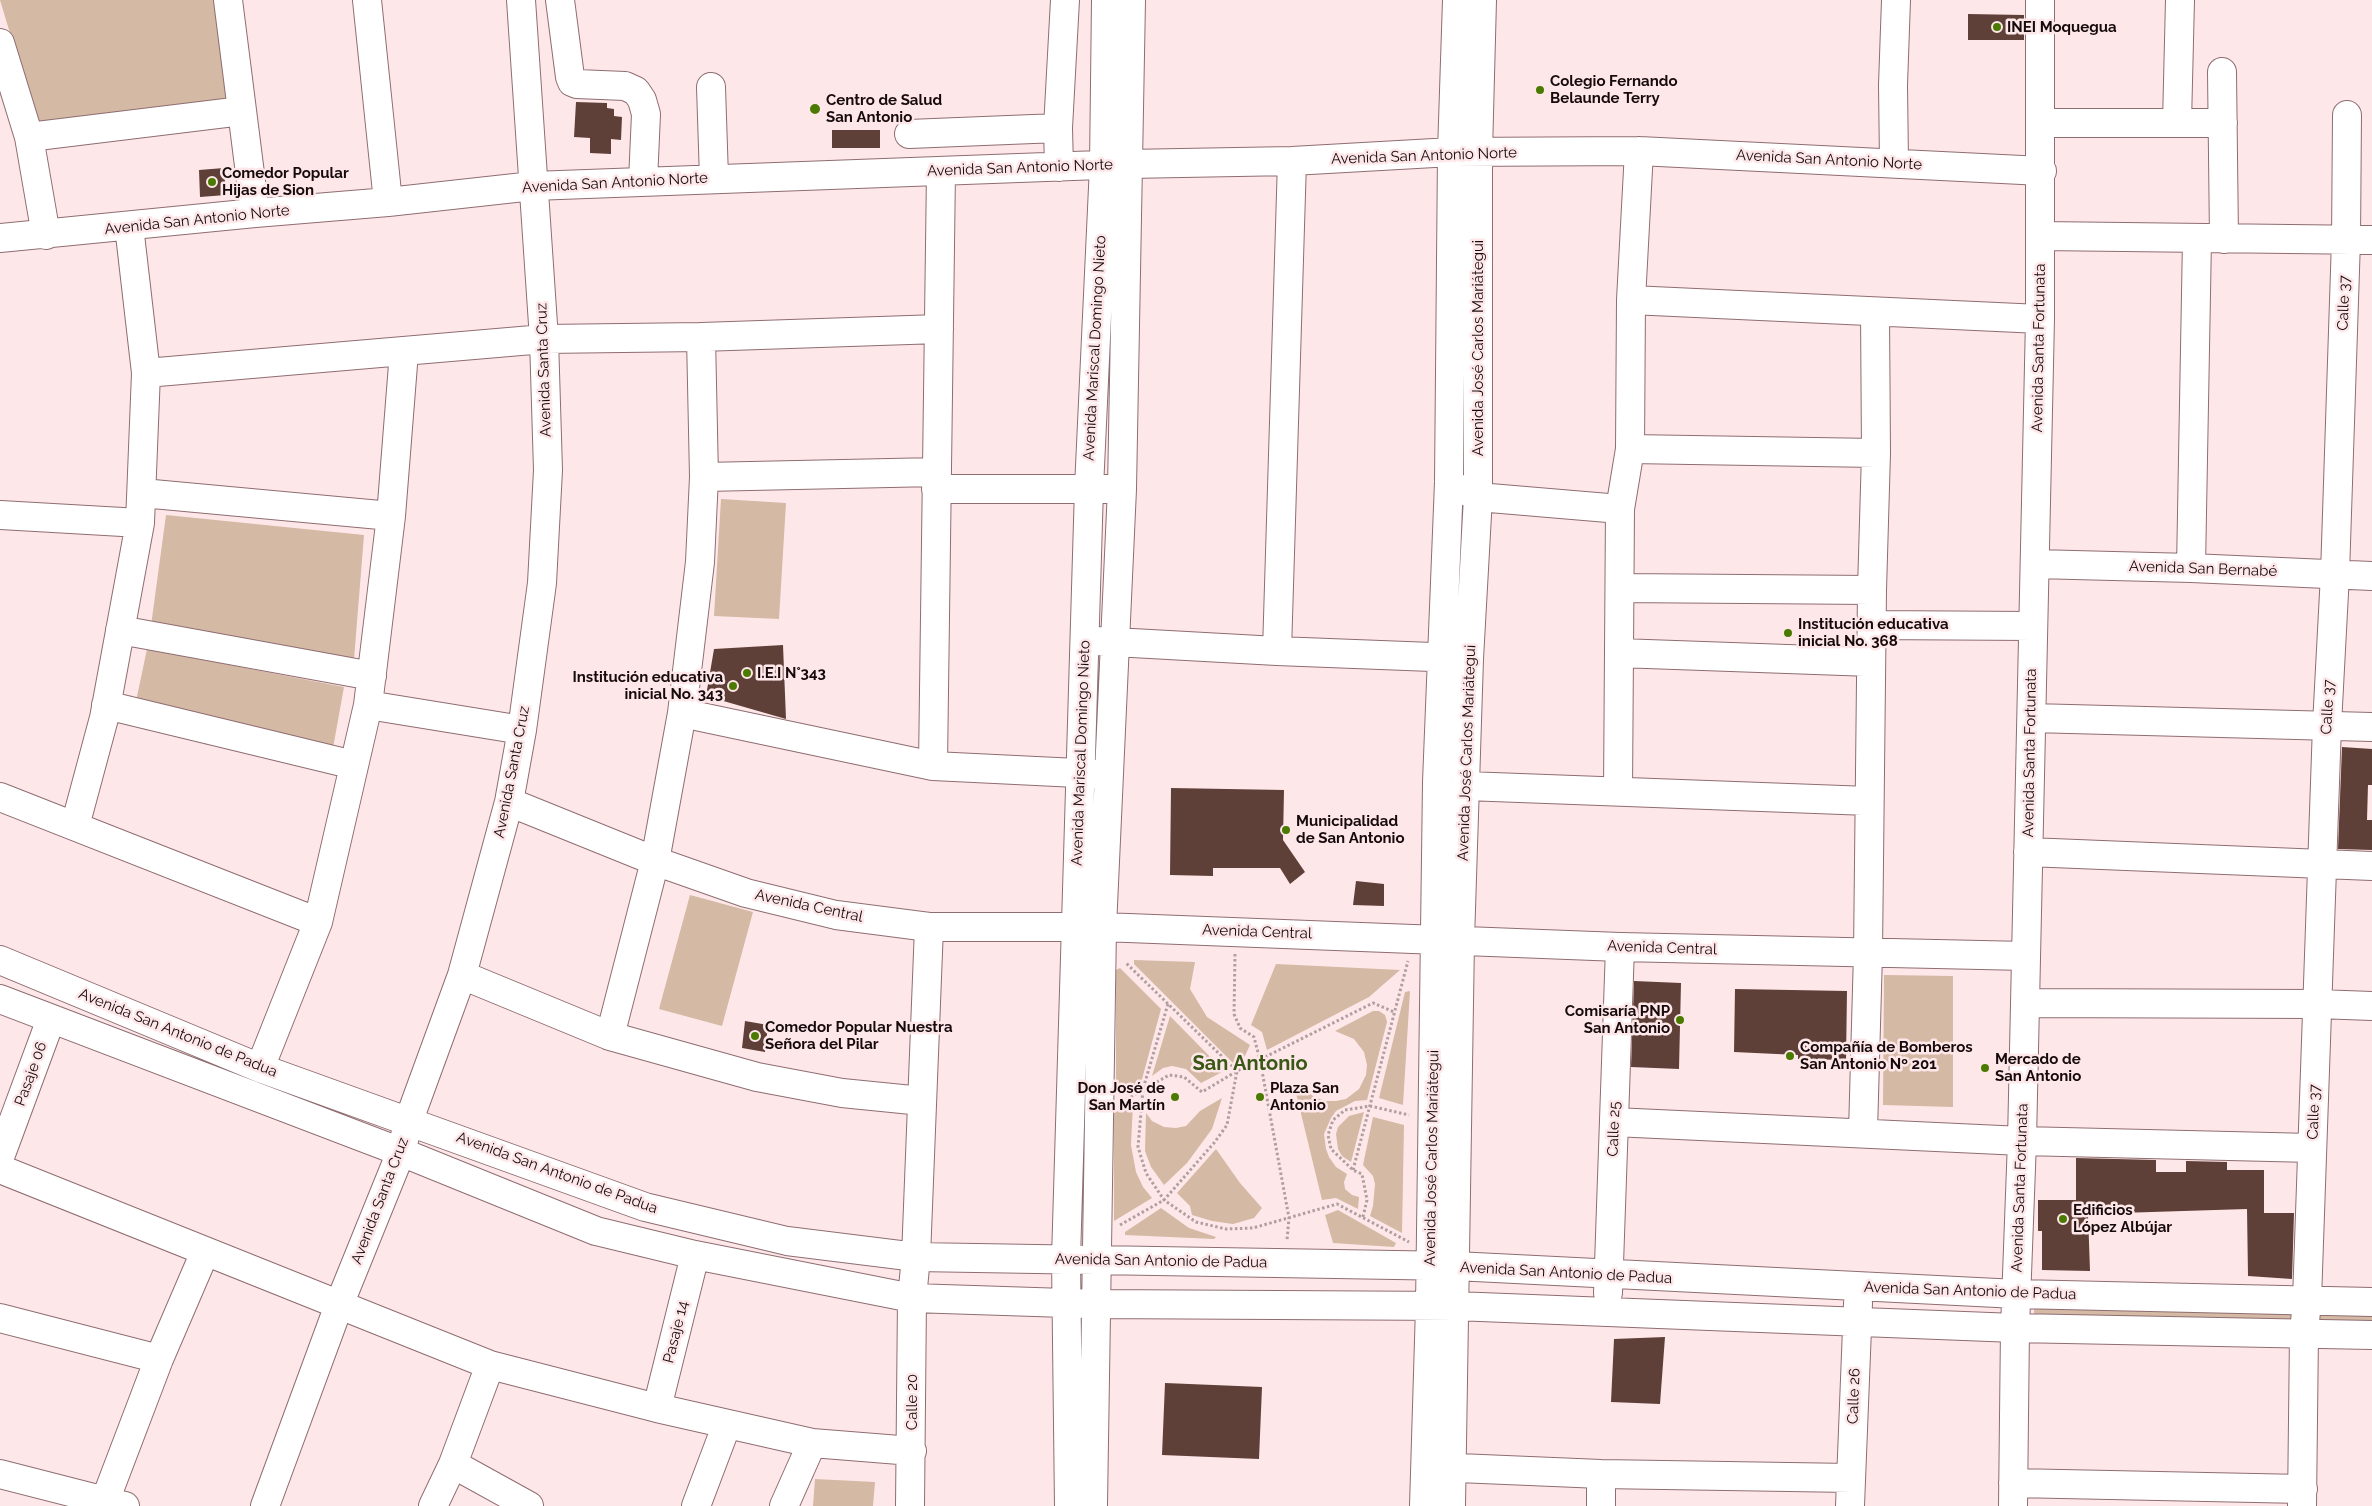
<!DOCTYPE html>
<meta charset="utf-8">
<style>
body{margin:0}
canvas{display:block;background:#fee7e9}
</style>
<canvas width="2372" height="1506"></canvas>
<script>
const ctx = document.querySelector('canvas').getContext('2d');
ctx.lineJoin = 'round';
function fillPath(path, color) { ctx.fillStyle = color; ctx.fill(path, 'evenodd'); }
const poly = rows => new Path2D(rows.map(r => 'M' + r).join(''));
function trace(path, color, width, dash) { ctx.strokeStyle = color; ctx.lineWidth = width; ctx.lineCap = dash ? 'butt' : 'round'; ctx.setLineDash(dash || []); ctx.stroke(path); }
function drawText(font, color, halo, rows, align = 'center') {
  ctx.font = font + ' Raleway,sans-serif'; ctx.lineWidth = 5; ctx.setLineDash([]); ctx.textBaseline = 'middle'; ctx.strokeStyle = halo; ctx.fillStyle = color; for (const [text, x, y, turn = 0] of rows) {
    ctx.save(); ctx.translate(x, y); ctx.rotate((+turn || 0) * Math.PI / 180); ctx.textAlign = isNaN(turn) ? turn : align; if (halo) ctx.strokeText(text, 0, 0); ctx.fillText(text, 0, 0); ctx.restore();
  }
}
const green = poly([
 [0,0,216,0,227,102,37,123],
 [721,499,786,503,779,619,714,616],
 [166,515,364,535,353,672,150,633],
 [147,649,344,687,333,748,135,706],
 [690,895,753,912,722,1026,659,1009],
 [1134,960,1195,962,1190,989,1207,1017,1250,1045,1244,1058,1235,1065,1134,964],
 [1276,964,1400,970,1369,997,1267,1050,1262,1032,1251,1025],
 [1120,968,1161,1009,1141,1083,1119,1093,1116,1091,1116,970],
 [1884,975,1953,976,1953,1107,1883,1105],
 [1410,991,1403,1105,1379,1098,1405,992],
 [1373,1011,1379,1011,1385,1015,1387,1022,1367,1100,1355,1101,1336,1111,1331,1118,1324,1134,1326,1149,1329,1157,1336,1167,1347,1174,1344,1182,1345,1189,1352,1195,1359,1197,1358,1209,1336,1198,1322,1200,1296,1093,1303,1088,1314,1097,1326,1101,1336,1101,1346,1099,1359,1089,1366,1075,1367,1065,1364,1052,1354,1039,1335,1031],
 [1170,1016,1224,1071,1201,1083,1186,1069,1172,1066,1163,1068,1152,1076],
 [1222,1098,1212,1129,1187,1163,1164,1185,1151,1167,1145,1151,1146,1113,1152,1121,1164,1127,1176,1128,1186,1126,1200,1111],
 [1133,1103,1131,1145,1136,1172,1143,1187,1152,1198,1114,1221,1114,1113],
 [1364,1112,1351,1162,1342,1156,1338,1149,1336,1134,1338,1127,1349,1116],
 [1373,1117,1404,1125,1402,1233,1370,1216,1373,1206,1375,1184,1373,1176,1363,1165],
 [1216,1149,1240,1183,1262,1208,1254,1218,1233,1224,1212,1221,1192,1215,1190,1206,1177,1193],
 [1161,1208,1189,1228,1216,1237,1214,1239,1125,1235,1125,1232],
 [1338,1210,1396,1243,1394,1247,1333,1243,1325,1215],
 [2034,1306,2372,1316,2372,1331,2034,1319],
 [815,1479,875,1482,873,1506,813,1506]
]);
const building = poly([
 [1968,14,2024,15,2024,40,1968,40],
 [576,102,607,103,607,108,614,109,614,116,622,117,621,140,611,139,611,154,590,153,590,138,574,137],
 [832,130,880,130,880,148,832,148],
 [224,168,226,195,200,197,199,170],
 [783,645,786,719,706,696,714,649],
 [2342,747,2372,749,2372,785,2368,785,2367,820,2372,820,2372,850,2338,849],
 [1171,788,1284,790,1283,840,1305,872,1290,884,1280,868,1213,868,1213,876,1170,875],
 [1356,881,1384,884,1384,906,1353,905],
 [1634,981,1681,983,1679,1069,1631,1067],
 [1735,989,1847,991,1846,1060,1798,1059,1798,1055,1734,1052],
 [745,1021,768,1025,765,1052,742,1048],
 [2076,1158,2156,1160,2156,1172,2186,1172,2186,1161,2227,1162,2227,1170,2264,1170,2264,1213,2294,1213,2292,1279,2248,1276,2247,1209,2088,1214,2090,1271,2042,1270,2042,1231,2038,1231,2038,1200,2076,1200],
 [1665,1337,1660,1404,1611,1402,1614,1339],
 [1165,1383,1262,1387,1259,1459,1162,1455]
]);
const path = poly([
 [1235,954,1234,1014,1240,1028,1254,1037,1260,1060,1289,1218,1287,1240],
 [1168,1004,1143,1089,1138,1147,1146,1173,1164,1200,1196,1222,1226,1229,1253,1228,1337,1204,1409,1242],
 [1122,1102,1169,1075,1184,1077,1202,1092,1237,1071,1373,1003,1394,1012],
 [1353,1170,1408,961],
 [1363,1217,1367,1200,1362,1174,1353,1170,1331,1149,1328,1135,1333,1120,1345,1110,1370,1106,1409,1115],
 [1120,1225,1164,1200,1214,1143,1227,1125,1237,1071,1125,962]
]);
const minor = poly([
 [228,0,255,213],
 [367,0,388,202],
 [560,0,570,77,572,82,577,84,625,86,636,91,642,100,646,114,643,181],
 [0,43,29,137,46,235],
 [2222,72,2224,239],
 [711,87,714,178],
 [2041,123,2223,123],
 [2177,123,2180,0],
 [909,134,1058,128],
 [29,137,242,111],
 [1894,162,1893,85,1896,0],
 [1059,167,1058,128,1065,0],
 [2041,236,2372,240],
 [0,238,255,213,388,202,533,186,1127,164,1292,161,1452,152,1639,151,2042,171],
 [1631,300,2040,319],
 [146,373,544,339,701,337,939,329],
 [1630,449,1876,453],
 [704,477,936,472],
 [936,489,1108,489],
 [1462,489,1478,497,1620,509],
 [142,493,391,516],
 [0,515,140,523],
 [2035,564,2191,568,2372,576],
 [2191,568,2197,239],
 [1620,588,1872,590],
 [1871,625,2033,626],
 [120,630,372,676],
 [1096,641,1277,651,1458,658],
 [1277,651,1292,161],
 [1619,653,1871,662],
 [106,705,354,765],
 [368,705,522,730],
 [682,713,933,766,1098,774],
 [2032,718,2372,727],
 [933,766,941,171],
 [1466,786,1869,801],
 [1618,791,1620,509,1630,449,1631,300,1639,151],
 [0,797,318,922],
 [509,802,655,861,746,893,836,915,929,927,1102,927,1620,947,2026,956],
 [75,826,104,718,140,523,146,373,129,226],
 [2028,852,2372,866],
 [0,960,260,1068,645,1207,787,1241,916,1257,1455,1266,2017,1294,2372,1302],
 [462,975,610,1036,757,1077,842,1093,922,1101],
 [0,999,401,1152,596,1231,695,1255,912,1298,1096,1304,1455,1306,2015,1328,2372,1335],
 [2025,1003,2318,1004,2372,1006],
 [610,1036,655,861,682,713,700,562,704,477,701,337],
 [260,1068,318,922,368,705,391,516,404,352],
 [1614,1122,2022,1141,2312,1148],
 [1863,1132,1868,953,1872,590,1876,453,1875,312],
 [0,1157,51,1019],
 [0,1169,490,1365,657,1408,812,1443,912,1451],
 [1608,1293,1620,947],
 [0,1318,159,1359],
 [657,1408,695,1255],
 [453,1464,529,1506],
 [1434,1467,1601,1474,1851,1478],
 [0,1474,125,1506],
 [2013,1483,2303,1489],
 [105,1501,159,1359,205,1252],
 [265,1506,339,1305,401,1152,409,1120,462,975,509,802,522,730,542,583,548,470,544,339,521,0],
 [433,1506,453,1464,490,1365],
 [696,1506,727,1424],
 [784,1506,812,1443],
 [910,1506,912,1298,916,1257,929,927],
 [1069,1506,1066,1259,1089,488,1104,166,1106,0],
 [1093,1506,1102,927,1122,489,1131,0],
 [1424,1506,1430,1307,1437,782,1449,482,1452,152,1457,0],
 [1451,1506,1460,940,1469,659,1478,497,1478,152,1482,0],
 [1601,1506,1601,1474],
 [1850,1506,1858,1303],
 [2013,1506,2015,1328,2022,1141,2040,319,2040,0],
 [2302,1506,2304,1333,2307,1300,2327,725,2335,574,2346,240,2347,115]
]);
const markers = [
 [1997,27,5,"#4b7a00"],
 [1540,90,5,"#4b7a00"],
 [815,109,6,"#4b7a00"],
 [212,182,5,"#4b7a00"],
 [1788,633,5,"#4b7a00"],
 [747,673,5,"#4b7a00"],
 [733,686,5,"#4b7a00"],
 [1286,830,5,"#4b7a00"],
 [1680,1020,5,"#4b7a00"],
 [755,1036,5,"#4b7a00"],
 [1790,1056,5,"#4b7a00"],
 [1985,1068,5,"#4b7a00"],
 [1175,1097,5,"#4b7a00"],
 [1260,1097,5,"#4b7a00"],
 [2063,1219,5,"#4b7a00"]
];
const poiNames = [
 ["INEI Moquegua",2007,27],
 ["Colegio Fernando",1550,81],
 ["Belaunde Terry",1550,98],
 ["Centro de Salud",826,100],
 ["San Antonio",826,117],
 ["Comedor Popular",222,173],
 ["Hijas de Sion",222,190],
 ["Institución educativa",1798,624],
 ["inicial No. 368",1798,641],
 ["I.E.I N°343",757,673],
 ["Institución educativa",723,677,"right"],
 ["inicial No. 343",723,694,"right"],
 ["Municipalidad",1296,821],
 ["de San Antonio",1296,838],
 ["Comisaría PNP",1670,1011,"right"],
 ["San Antonio",1670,1028,"right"],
 ["Comedor Popular Nuestra",765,1027],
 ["Señora del Pilar",765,1044],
 ["Compañía de Bomberos",1800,1047],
 ["San Antonio Nº 201",1800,1064],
 ["Mercado de",1995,1059],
 ["San Antonio",1995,1076],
 ["Don José de",1165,1088,"right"],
 ["San Martín",1165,1105,"right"],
 ["Plaza San",1270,1088],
 ["Antonio",1270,1105],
 ["Edificios",2073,1210],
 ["López Albújar",2073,1227]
];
const streetNames = [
 ["Avenida San Antonio Norte",1424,156,-2],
 ["Avenida San Antonio Norte",1829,160,3],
 ["Avenida San Antonio Norte",1020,168,-2],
 ["Avenida San Antonio Norte",615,183,-3],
 ["Avenida San Antonio Norte",197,220,-6],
 ["Calle 37",2344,303,-88],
 ["Avenida Mariscal Domingo Nieto",1095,348,-87],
 ["Avenida José Carlos Mariátegui",1478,348,-90],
 ["Avenida Santa Fortunata",2039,348,-89],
 ["Avenida Santa Cruz",544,370,-92],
 ["Avenida San Bernabé",2203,569,2],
 ["Calle 37",2328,707,-87],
 ["Avenida Mariscal Domingo Nieto",1081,753,-88],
 ["Avenida José Carlos Mariátegui",1467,753,-88],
 ["Avenida Santa Fortunata",2030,753,-89],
 ["Avenida Santa Cruz",512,772,-79],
 ["Avenida Central",809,906,12],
 ["Avenida Central",1257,932,2],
 ["Avenida Central",1662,948,2],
 ["Avenida San Antonio de Padua",178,1033,22],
 ["Pasaje 06",31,1074,-70],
 ["Calle 37",2314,1112,-88],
 ["Calle 25",1614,1129,-88],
 ["Avenida José Carlos Mariátegui",1432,1158,-89],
 ["Avenida San Antonio de Padua",557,1173,20],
 ["Avenida Santa Fortunata",2020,1188,-88],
 ["Avenida Santa Cruz",380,1201,-69],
 ["Avenida San Antonio de Padua",1161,1261,1],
 ["Avenida San Antonio de Padua",1566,1273,3],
 ["Avenida San Antonio de Padua",1970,1291,2],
 ["Pasaje 14",676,1332,-76],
 ["Calle 26",1854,1396,-88],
 ["Calle 20",912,1402,-90]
];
const districtNames = [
 ["San Antonio",1250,1064]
];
fillPath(green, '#d4b9a4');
fillPath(building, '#5f4038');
trace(minor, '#8f6d71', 30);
trace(path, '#b19ea0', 3, [2.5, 2.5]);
trace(minor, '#fff', 28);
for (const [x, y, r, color] of markers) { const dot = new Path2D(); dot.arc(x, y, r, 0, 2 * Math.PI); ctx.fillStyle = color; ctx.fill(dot); trace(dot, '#fee7e9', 2); }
drawText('bold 15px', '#160a0c', '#fee7e9', poiNames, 'left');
drawText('15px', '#160a0c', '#fee7e9', streetNames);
drawText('bold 20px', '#395815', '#fee7e9', districtNames);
</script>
